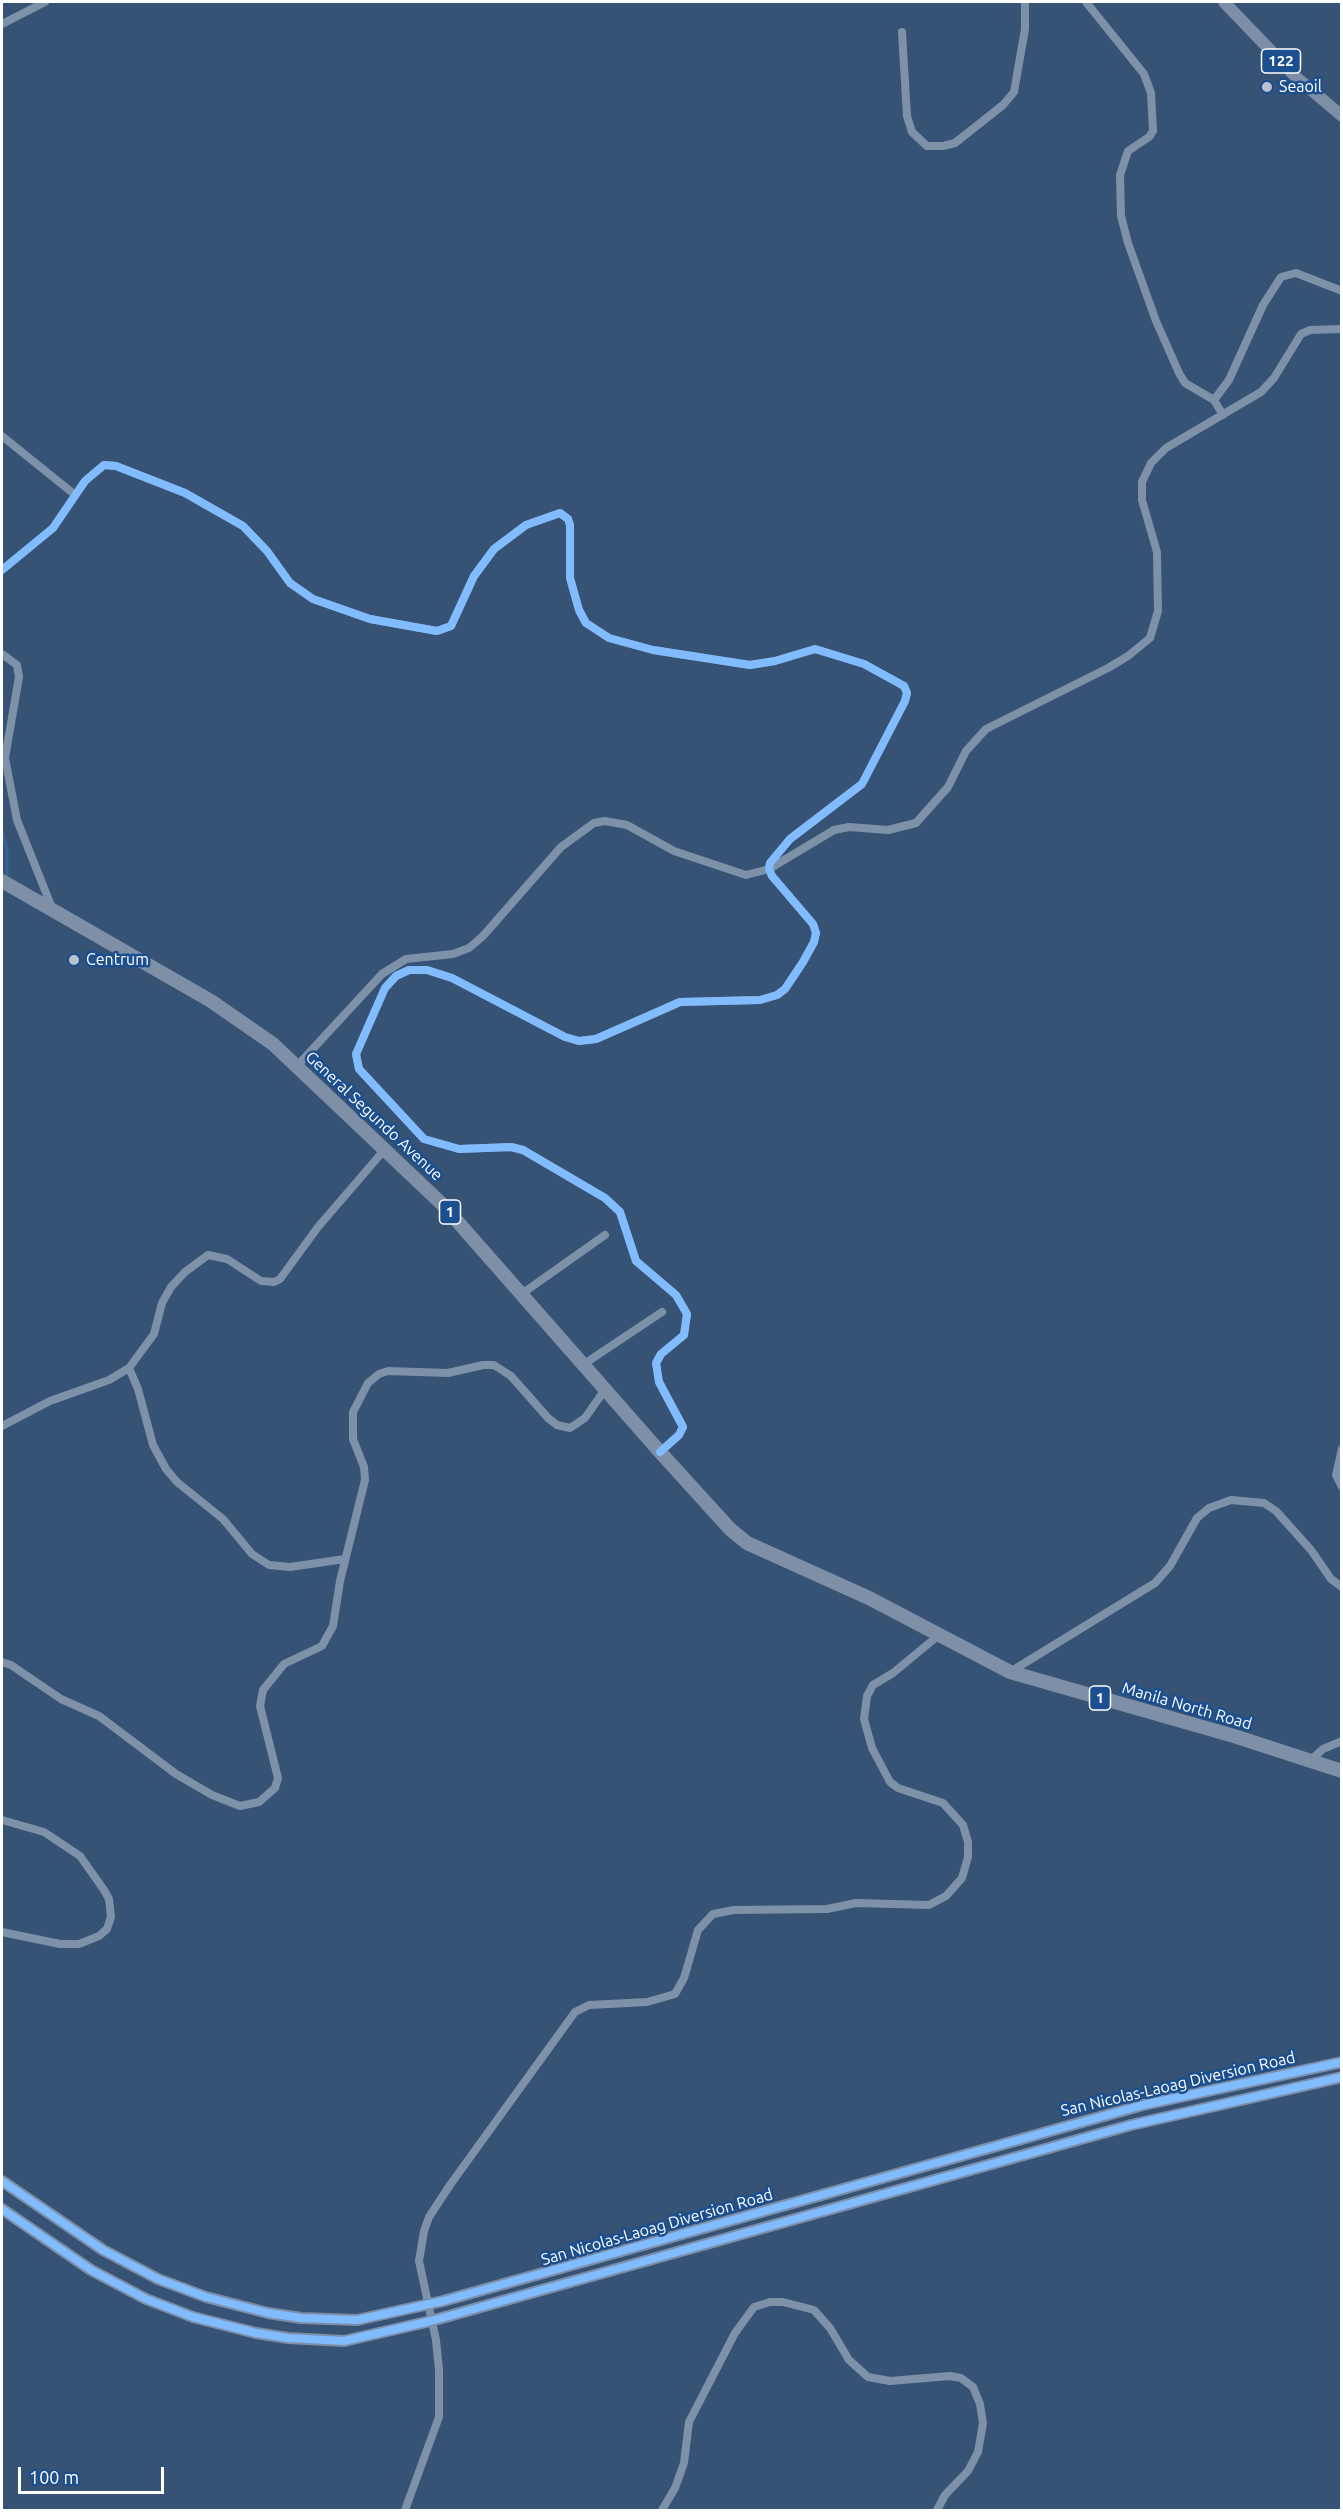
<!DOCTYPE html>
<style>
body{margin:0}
#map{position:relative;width:1343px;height:2512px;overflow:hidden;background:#365274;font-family:Ubuntu,sans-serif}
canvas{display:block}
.frame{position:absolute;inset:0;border:3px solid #fff;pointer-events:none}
.scale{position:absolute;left:18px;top:2467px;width:146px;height:27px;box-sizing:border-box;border:3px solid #fff;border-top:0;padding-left:8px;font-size:18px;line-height:21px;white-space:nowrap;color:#fff;-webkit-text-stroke:4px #1b4f8f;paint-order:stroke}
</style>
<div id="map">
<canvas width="1343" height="2512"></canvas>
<div class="frame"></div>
<div class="scale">100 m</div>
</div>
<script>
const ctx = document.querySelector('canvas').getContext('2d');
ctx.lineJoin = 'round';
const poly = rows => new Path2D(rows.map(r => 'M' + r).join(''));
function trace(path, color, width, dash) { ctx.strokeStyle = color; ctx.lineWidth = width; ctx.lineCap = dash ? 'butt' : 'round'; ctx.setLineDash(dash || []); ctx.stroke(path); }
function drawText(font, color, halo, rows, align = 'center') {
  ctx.font = font + ' Ubuntu,sans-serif'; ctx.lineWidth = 5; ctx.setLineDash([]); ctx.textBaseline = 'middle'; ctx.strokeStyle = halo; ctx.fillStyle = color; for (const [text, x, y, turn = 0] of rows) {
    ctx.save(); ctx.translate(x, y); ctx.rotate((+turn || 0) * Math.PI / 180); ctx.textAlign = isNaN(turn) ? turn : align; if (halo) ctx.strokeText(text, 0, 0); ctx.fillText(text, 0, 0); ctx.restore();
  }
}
const stream = poly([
 [2,691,2,696],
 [2,830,7,849,7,878]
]);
const minor = poly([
 [1086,2,1144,74,1151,93,1153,131,1149,137,1128,151,1120,175,1121,216,1128,243,1156,321,1179,373,1185,383,1214,400,1223,415],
 [2,24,45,2],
 [902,32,907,116,912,132,927,146,943,146,955,143,1003,105,1014,92,1025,29,1025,2],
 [1214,400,1229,380,1263,305,1281,277,1296,273,1342,291],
 [2,436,74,494],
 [2,570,53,528,85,481,104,465,116,466,185,493,243,526,267,551,290,583,313,599,370,619,437,631,451,626,474,576,494,549,526,525,560,513,568,519,570,525,570,578,579,610,586,623,609,638,653,650,750,665,775,661,815,649,864,664,904,686,907,693,905,701,862,784,790,839,770,863,769,869,772,876,813,924,816,933,814,942,803,962,785,989,777,995,760,1000,680,1002,596,1039,579,1041,565,1037,452,978,427,970,409,970,396,976,385,988,356,1054,359,1069,424,1139,459,1149,511,1147,523,1150,605,1198,620,1212,636,1261,676,1295,687,1314,684,1335,661,1354,656,1363,659,1382,683,1427,679,1435,660,1452],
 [2,654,17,665,19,677,5,758,17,820,52,908],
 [297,1066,382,974,406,959,453,954,469,948,483,936,561,847,594,823,605,821,627,825,674,851,746,875,769,869,834,830,849,827,888,830,916,823,948,787,966,751,986,729,1108,668,1128,656,1150,638,1158,611,1157,552,1142,500,1142,482,1151,463,1166,448,1261,392,1274,378,1301,334,1310,330,1342,329],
 [523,1293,605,1235],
 [584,1364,662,1312],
 [129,1368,138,1389,153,1445,166,1469,177,1482,223,1519,252,1554,269,1565,290,1567,345,1559],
 [2,1426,50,1401,109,1380,129,1368,154,1334,162,1303,171,1287,185,1272,208,1255,227,1259,261,1281,274,1282,280,1279,318,1227,386,1148],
 [1342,1449,1336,1475,1342,1487],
 [2,1662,11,1665,61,1699,99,1716,176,1774,212,1795,240,1806,259,1802,275,1788,278,1778,260,1706,263,1690,284,1664,322,1646,333,1626,340,1581,365,1480,364,1467,353,1439,353,1412,368,1383,379,1374,388,1371,448,1373,483,1365,494,1365,511,1376,548,1418,557,1425,570,1428,585,1418,606,1388],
 [1010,1672,1155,1583,1170,1566,1197,1518,1209,1508,1231,1500,1264,1503,1276,1511,1311,1550,1331,1579,1342,1587],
 [1311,1760,1323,1749,1342,1741],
 [2,1820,44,1832,80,1856,104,1890,109,1899,111,1917,107,1929,99,1936,79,1944,60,1944,2,1932],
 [405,2510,439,2417,439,2370,436,2340,419,2261,424,2231,429,2217,450,2185,575,2012,589,2005,647,2002,675,1994,684,1978,698,1930,713,1914,734,1910,827,1909,856,1903,929,1905,946,1896,962,1878,968,1857,968,1842,963,1825,943,1803,898,1788,890,1782,872,1748,864,1719,867,1696,873,1685,893,1673,939,1635],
 [662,2510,675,2488,684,2463,689,2422,735,2333,754,2307,770,2302,783,2302,814,2310,830,2328,849,2360,868,2377,890,2381,950,2376,961,2378,973,2387,980,2404,983,2423,978,2452,968,2471,945,2495,937,2510]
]);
const primary = poly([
 [1224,2,1296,77,1342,116],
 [2,2181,103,2250,158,2279,206,2297,268,2313,301,2318,357,2320,443,2301,1143,2105,1342,2062],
 [2,2209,91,2270,146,2299,193,2317,256,2333,288,2338,344,2341,431,2321,1131,2125,1342,2077]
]);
const trunk = poly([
 [2,881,211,1001,273,1044,443,1205,660,1452,730,1529,747,1543,869,1598,1010,1672,1234,1736,1342,1771]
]);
const cycleway = poly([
 [2,570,53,528,85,481,104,465,116,466,185,493,243,526,267,551,290,583,313,599,370,619,437,631,451,626,474,576,494,549,526,525,560,513,568,519,570,525,570,578,579,610,586,623,609,638,653,650,750,665,775,661,815,649,864,664,904,686,907,693,905,701,862,784,790,839,770,863,769,869,772,876,813,924,816,933,814,942,803,962,785,989,777,995,760,1000,680,1002,596,1039,579,1041,565,1037,452,978,427,970,409,970,396,976,385,988,356,1054,359,1069,424,1139,459,1149,511,1147,523,1150,605,1198,620,1212,636,1261,676,1295,687,1314,684,1335,661,1354,656,1363,659,1382,683,1427,679,1435,660,1452],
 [2,2181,103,2250,158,2279,206,2297,268,2313,301,2318,357,2320,443,2301,1143,2105,1342,2062],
 [2,2209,91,2270,146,2299,193,2317,256,2333,288,2338,344,2341,431,2321,1131,2125,1342,2077]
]);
const markers = [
 [1267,87,6,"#b9c2ce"],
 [74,960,6,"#b9c2ce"]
];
const shields = [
 [1281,61,39],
 [450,1212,21],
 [1100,1698,21]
];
const shieldNames = [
 ["122",1281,61],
 ["1",450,1212],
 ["1",1100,1698]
];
const poiNames = [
 ["Seaoil",1279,87],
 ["Centrum",86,960]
];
const streetNames = [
 ["General Segundo Avenue",374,1116,43],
 ["Manila North Road",1187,1706,16],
 ["San Nicolas-Laoag Diversion Road",1178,2084,-13],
 ["San Nicolas-Laoag Diversion Road",657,2227,-16]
];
trace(stream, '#3b618d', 3);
trace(minor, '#7d92a8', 8);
trace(primary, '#7d8ea7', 12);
trace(trunk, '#7e90a7', 14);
trace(cycleway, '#80bcff', 8);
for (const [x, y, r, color] of markers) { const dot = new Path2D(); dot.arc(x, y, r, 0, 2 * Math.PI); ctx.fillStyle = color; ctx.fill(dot); trace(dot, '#1b4f8f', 2); }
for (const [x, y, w] of shields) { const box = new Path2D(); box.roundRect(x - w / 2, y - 12, w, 24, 4.5); ctx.fillStyle = '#1b4f8f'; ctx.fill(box); trace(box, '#fff', 1.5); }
drawText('bold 15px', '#fff', null, shieldNames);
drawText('16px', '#fff', '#1b4f8f', poiNames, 'left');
drawText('16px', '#fff', '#1b4f8f', streetNames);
</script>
